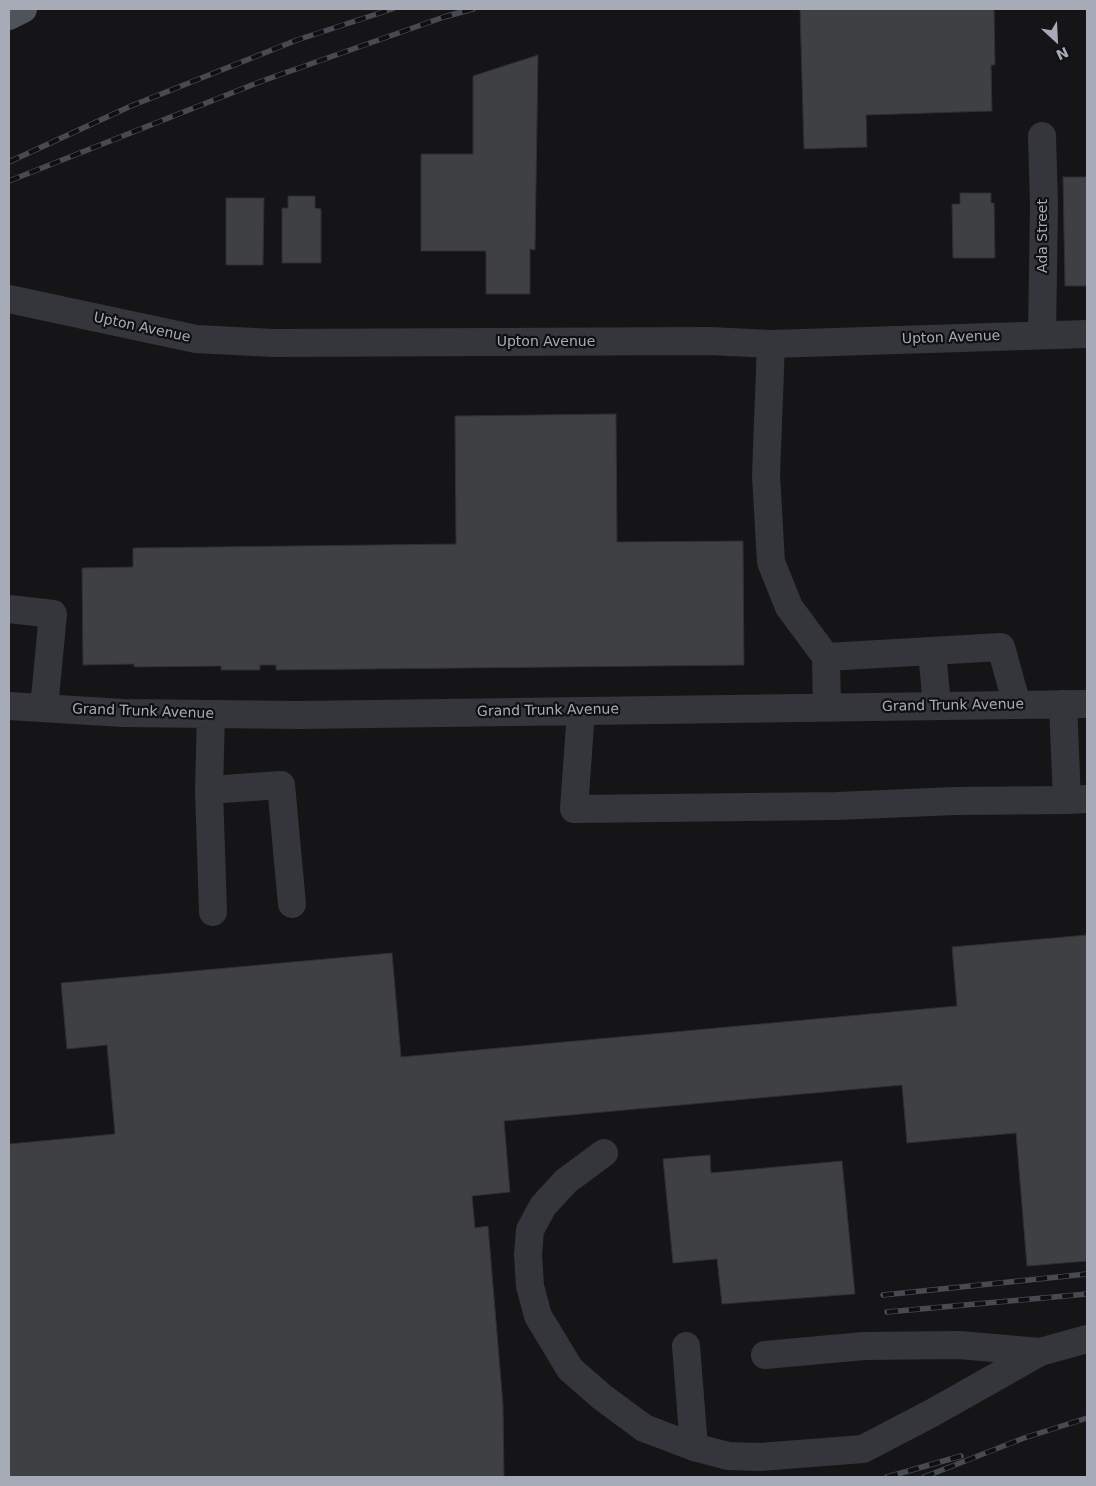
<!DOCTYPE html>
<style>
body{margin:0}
#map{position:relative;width:1096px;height:1486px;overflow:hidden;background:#151517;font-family:"DejaVu Sans",sans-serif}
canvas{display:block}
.frame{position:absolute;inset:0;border:10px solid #a6abb7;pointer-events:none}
.north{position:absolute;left:1031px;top:15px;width:50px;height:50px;-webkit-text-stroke:4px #101012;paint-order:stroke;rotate:155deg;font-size:14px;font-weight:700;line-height:20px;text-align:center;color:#a6abb7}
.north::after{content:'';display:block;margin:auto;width:18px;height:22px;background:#a6abb7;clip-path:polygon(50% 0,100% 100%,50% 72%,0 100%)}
</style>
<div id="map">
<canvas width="1096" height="1486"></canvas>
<div class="frame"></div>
<div class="north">N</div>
</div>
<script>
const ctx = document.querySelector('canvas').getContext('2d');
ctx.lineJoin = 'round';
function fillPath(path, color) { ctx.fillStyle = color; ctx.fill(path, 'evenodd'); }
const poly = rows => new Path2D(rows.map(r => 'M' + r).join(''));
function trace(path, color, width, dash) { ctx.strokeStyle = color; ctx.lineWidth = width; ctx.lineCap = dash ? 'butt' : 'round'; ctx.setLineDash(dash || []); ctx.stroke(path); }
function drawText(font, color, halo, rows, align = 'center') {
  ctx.font = font + ' "DejaVu Sans",sans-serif'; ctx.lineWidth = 4.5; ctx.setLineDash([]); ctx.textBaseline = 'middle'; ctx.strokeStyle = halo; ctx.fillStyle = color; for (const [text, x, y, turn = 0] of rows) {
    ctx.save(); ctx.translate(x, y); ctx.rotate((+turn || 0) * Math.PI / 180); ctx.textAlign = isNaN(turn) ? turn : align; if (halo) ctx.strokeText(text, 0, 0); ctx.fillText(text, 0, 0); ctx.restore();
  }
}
const building = poly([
 [800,9,994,9,995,65,991,65,992,111,866,115,867,147,804,149,800,9],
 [538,55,535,250,530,249,530,294,486,294,486,251,421,251,421,154,473,154,473,76,538,55],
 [1063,177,1087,177,1087,286,1065,286,1063,177],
 [960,193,991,193,991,203,994,203,995,258,953,258,952,204,960,204,960,193],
 [288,196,315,196,315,208,321,209,321,263,282,263,282,208,288,208,288,196],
 [226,198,264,198,263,265,226,265,226,198],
 [616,414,617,542,743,541,744,665,276,670,276,665,260,665,260,670,221,670,221,666,134,667,134,664,83,665,82,568,133,567,133,548,456,544,455,416,616,414],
 [1087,935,1087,1261,1027,1266,1016,1133,907,1143,902,1085,504,1121,510,1192,472,1196,475,1228,488,1226,503,1405,504,1477,9,1477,9,1144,115,1134,107,1045,67,1049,61,983,392,953,401,1057,957,1006,952,947,1087,935],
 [710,1155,711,1173,842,1161,855,1294,722,1304,717,1259,673,1263,663,1159,710,1155]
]);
const minor = poly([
 [9,299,196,339,274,343,709,341,771,344,1087,334],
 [1042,335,1044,206,1042,136],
 [771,344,766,475,771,562,789,607,826,657,827,708],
 [9,609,53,614,44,708],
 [932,651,937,706],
 [826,657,1001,647,1017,705],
 [1063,704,1067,800,1087,799],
 [9,706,123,713,300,715,1087,704],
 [581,711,574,809,837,806,955,801,1067,800],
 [211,714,209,790,213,912],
 [209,790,281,785,292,904],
 [604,1153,566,1181,543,1206,530,1230,528,1255,530,1286,538,1316,570,1369,602,1397,644,1428,694,1447,728,1456,760,1457,863,1449,932,1413,1040,1352,1087,1339],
 [686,1346,694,1447],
 [765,1355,864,1346,959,1345,1040,1352]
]);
const major = poly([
 [9,16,23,9]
]);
const rail = poly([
 [9,162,131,106,297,40,392,9],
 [9,181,262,81,444,17,473,9],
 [883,1295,1087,1274],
 [887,1312,1087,1294],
 [887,1477,961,1456],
 [924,1477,1024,1438,1087,1418]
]);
const streetNames = [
 ["Ada Street",1043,236,-90],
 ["Upton Avenue",142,328,12],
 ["Upton Avenue",951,338,-2],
 ["Upton Avenue",546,342],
 ["Grand Trunk Avenue",953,706,-1],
 ["Grand Trunk Avenue",548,711,-1],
 ["Grand Trunk Avenue",143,712,2]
];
fillPath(building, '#3f4044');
trace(building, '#2f2e33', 1);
trace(minor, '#35363c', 28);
trace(major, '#51535b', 28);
trace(rail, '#484a51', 5.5);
trace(rail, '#101012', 4, [11]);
drawText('14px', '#a6abb7', '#101012', streetNames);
</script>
